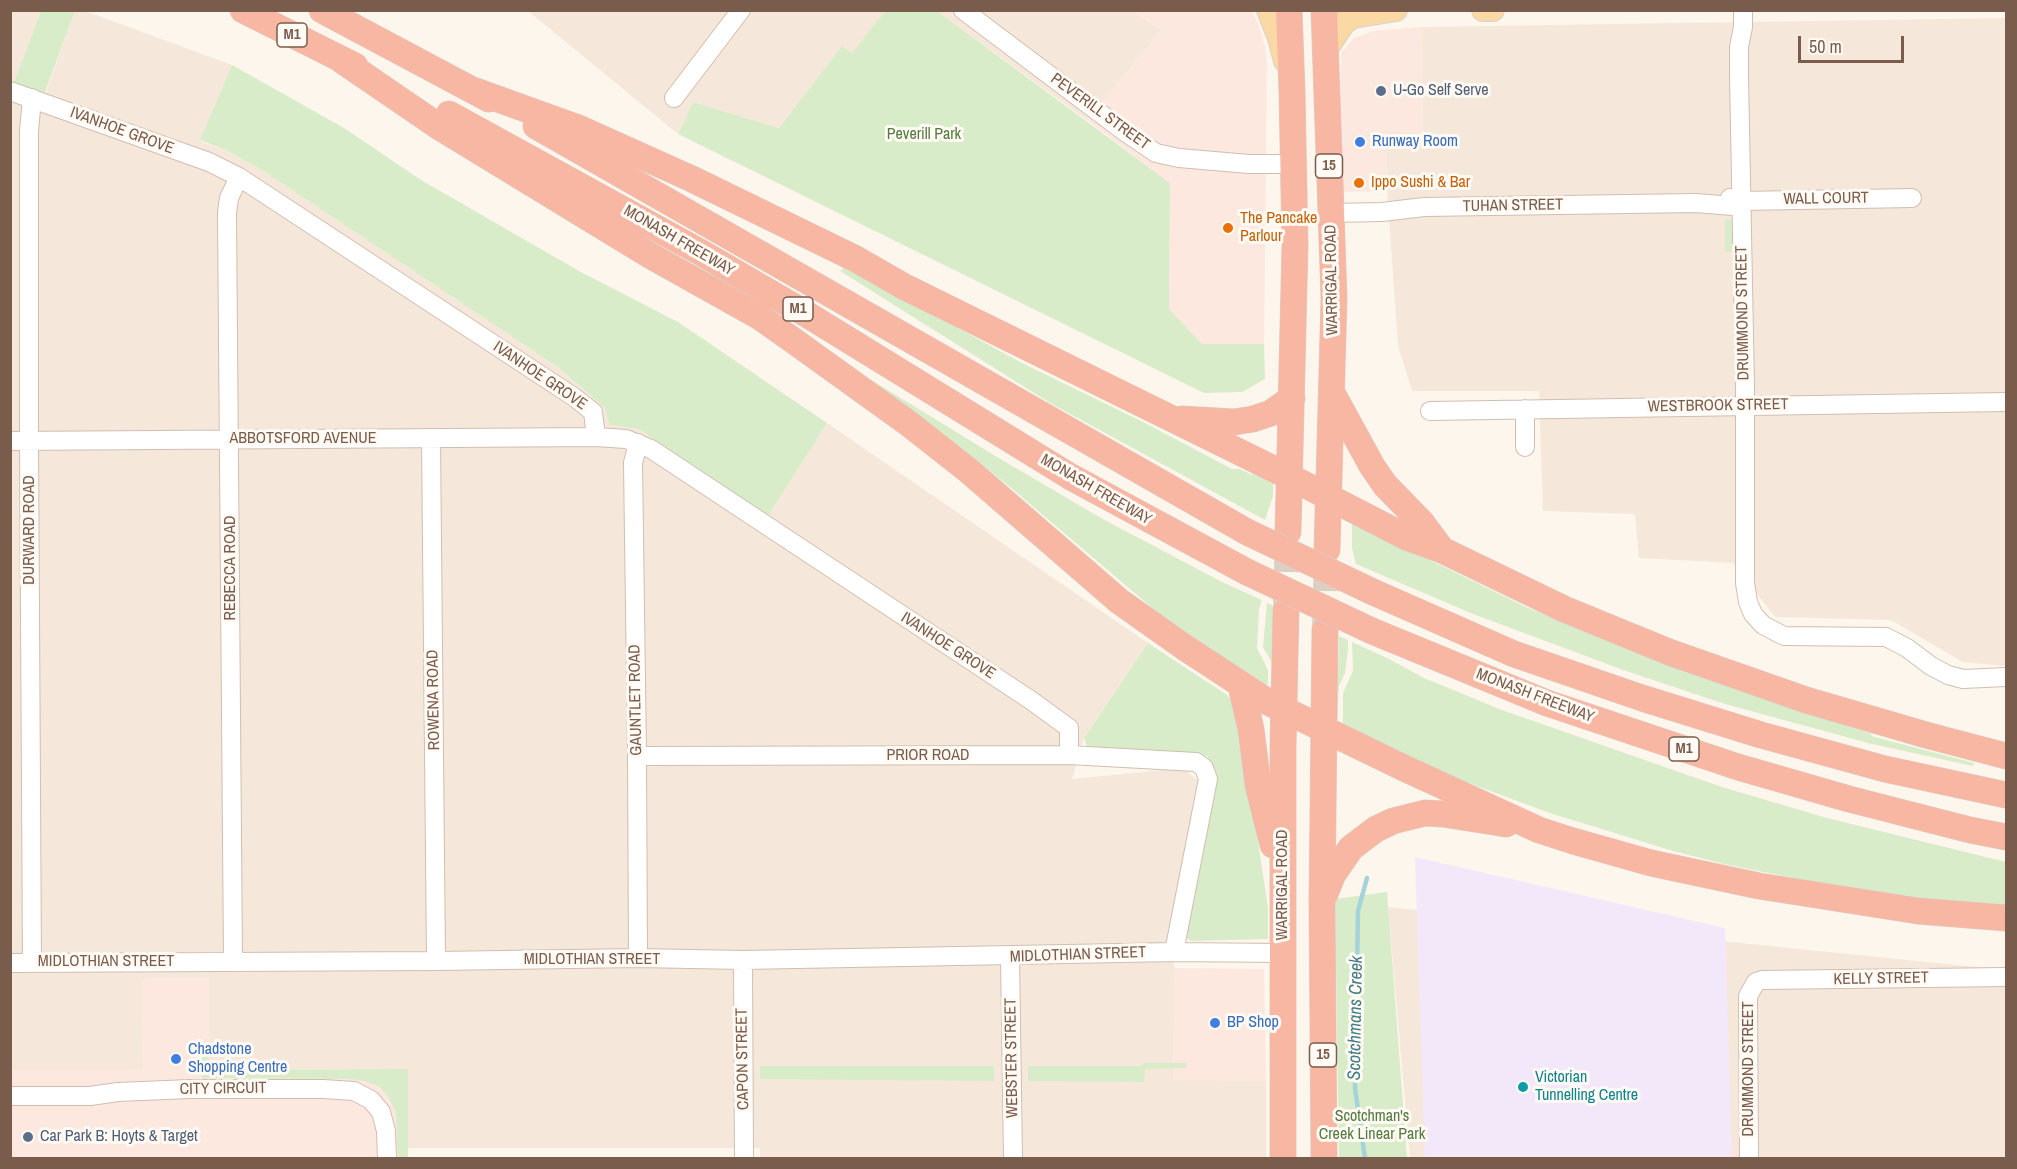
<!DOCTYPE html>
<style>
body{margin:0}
#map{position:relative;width:2017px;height:1169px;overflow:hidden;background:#fdf6ec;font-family:"Archivo Narrow",sans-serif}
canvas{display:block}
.frame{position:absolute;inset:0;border:12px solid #7a5c4d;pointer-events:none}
.scale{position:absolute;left:1798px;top:36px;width:106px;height:27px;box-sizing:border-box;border:3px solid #7a5c4d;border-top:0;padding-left:8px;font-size:18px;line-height:21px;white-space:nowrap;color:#7a5c4d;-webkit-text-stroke:4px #fffaf3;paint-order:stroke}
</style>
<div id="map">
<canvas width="2017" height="1169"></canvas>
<div class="frame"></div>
<div class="scale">50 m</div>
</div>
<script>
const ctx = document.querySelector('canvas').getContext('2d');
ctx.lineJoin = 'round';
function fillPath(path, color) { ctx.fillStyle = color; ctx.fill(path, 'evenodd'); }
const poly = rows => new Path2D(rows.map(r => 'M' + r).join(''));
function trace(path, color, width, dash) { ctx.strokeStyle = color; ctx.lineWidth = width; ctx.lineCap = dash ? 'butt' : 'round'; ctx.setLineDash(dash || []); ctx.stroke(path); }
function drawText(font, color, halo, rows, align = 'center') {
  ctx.font = font + ' "Archivo Narrow",sans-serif'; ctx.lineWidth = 6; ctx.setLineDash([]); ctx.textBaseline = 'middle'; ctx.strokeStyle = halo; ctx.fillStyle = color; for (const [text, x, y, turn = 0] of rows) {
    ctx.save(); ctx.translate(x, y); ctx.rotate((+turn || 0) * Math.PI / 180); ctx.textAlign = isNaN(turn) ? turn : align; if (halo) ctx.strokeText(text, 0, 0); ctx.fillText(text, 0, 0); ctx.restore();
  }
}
const residential = poly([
 [11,11,41,11,13,85,45,95,75,11,85,11,232,65,200,141,228,151,265,172,559,368,605,408,609,425,639,429,768,516,827,423,1148,643,1084,738,1072,779,1183,768,1198,781,1167,944,1175,968,1173,1079,1266,1081,1266,1158,760,1158,760,1148,408,1148,407,1069,208,1070,209,979,142,979,143,1070,11,1070],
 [528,11,885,11,852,54,842,46,779,128,693,102,678,134],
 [937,11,1134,11,1161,30,1088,121],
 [2006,18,2006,666,1963,662,1891,620,1775,617,1733,563,1639,558,1635,514,1543,511,1539,391,1412,391,1398,346,1387,191,1386,130,1423,133,1421,27],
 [1388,907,2006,970,2006,1158,1410,1158]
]);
const commercial = poly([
 [1134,11,1252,11,1259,26,1265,46,1267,65,1264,344,1202,344,1169,309,1170,183,1088,121,1161,30],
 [1421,27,1423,133,1386,130,1387,191,1339,192,1341,53,1354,38,1373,31],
 [1175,968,1264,969,1266,1081,1173,1080],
 [209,978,209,1070,408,1069,408,1158,11,1158,11,1070,143,1070,142,979]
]);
const education = poly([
 [1415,857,1725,928,1732,1158,1425,1158]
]);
const green = poly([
 [41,11,75,11,44,95,13,85],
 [885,11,937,11,1170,183,1169,309,1202,344,1264,344,1265,379,1242,392,1204,393,678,134,693,102,779,128,842,46,852,53],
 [232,65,344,128,421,180,579,271,678,322,827,423,768,516,639,429,609,425,605,408,559,368,265,172,228,151,200,140],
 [1725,219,1733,221,1734,250,1732,252,1725,252],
 [845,266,1020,362,1147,424,1232,469,1240,469,1252,475,1254,472,1273,482,1273,496,1265,520,1050,403,840,271],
 [865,376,992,454,1101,518,1222,582,1262,600,1259,609,1257,648,1268,670,1268,683,1266,686,1170,623,1010,487,965,451,865,380],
 [1352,522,1526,607,1638,653,1699,676,1872,734,1871,736,1974,763,1973,766,1872,744,1725,704,1626,671,1473,614,1356,564,1352,548],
 [1267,603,1276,607,1273,663,1272,663,1263,647],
 [1339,636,1348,640,1348,650,1345,673,1339,686,1337,723],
 [1352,642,1385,657,1424,678,1502,710,1722,787,1827,818,2006,862,2006,909,1948,903,1833,886,1724,864,1673,851,1550,813,1471,784,1427,766,1343,726,1343,693,1353,671],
 [1148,643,1227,695,1238,709,1268,908,1268,939,1190,941,1185,936,1217,773,1207,756,1094,748,1087,746,1084,738],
 [1387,892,1407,1158,1339,1158,1335,899],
 [202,1049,208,1049,209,1070,408,1069,408,1158,398,1158,396,1113,389,1098,380,1087,365,1081,348,1079,202,1078],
 [1144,1063,1186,1063,1186,1068,1145,1069,1144,1082,1028,1081,1028,1066,1141,1066],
 [760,1066,994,1066,994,1081,760,1079]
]);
const stream = poly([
 [1365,1158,1355,1088,1358,911,1367,878]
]);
const highwayTunnel = poly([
 [1286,611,1288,532],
 [1325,630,1327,551]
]);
const minor = poly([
 [963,10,1125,132,1156,153,1179,158,1249,164,1293,164],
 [1743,10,1743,27,1739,47,1739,76,1745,387,1745,583,1748,602,1753,614,1763,625,1784,636,1886,637,1907,648,1931,666,1948,675,1963,679,2006,677],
 [10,91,209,162,239,177,574,397,593,412,596,437],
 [32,98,29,131,29,441,32,962],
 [674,98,741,10],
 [1730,198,1741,201,1912,198],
 [1330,213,1382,212,1424,207,1696,203,1733,206,1741,201],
 [1525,409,1525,447],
 [1430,411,2006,402],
 [431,438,436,961],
 [10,441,596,437,626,439,651,449,1032,701,1069,728,1069,755],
 [1174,952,1283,953],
 [1010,957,1013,1158],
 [638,958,637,756,633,463,638,443],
 [743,960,744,1158],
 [233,961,227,213,229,198,239,177],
 [10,963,436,961,638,958,743,960,1174,952,1208,779,1204,768,1196,762,1069,755,637,756],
 [10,1096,90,1096,118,1092,190,1089,323,1089,354,1091,371,1100,381,1112,386,1131,387,1158],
 [1749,1158,1748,996,1756,982,1762,980,2006,977]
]);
const major = poly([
 [1268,10,1279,38,1285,61],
 [1483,10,1493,10],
 [1326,50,1344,23,1353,17,1396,10]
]);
const highway = poly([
 [243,10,355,66],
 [322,10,489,99],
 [1324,10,1334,298,1327,550],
 [340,59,441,128,651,256,760,317,794,341,908,423,969,471,1119,601,1184,647,1268,702,1406,769,1539,830,1573,841,1651,863,1759,886,1918,911,2006,918],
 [473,90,581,129,692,179,856,259,903,286,1290,477,1406,537,1442,550,1564,609,1669,652,1806,700,1926,735,2006,756],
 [449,114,700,252,803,312,1071,477,1247,572],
 [536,126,1247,532],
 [1332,393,1372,466,1385,485,1422,523,1442,550],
 [1182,419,1234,422,1253,419,1271,413,1292,398],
 [1288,532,1295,245,1292,91,1289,10],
 [1373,592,1514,654,1642,698,1761,735,1885,769,2006,795],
 [1372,631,1547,703,1738,767,1849,799,1970,830,2006,837],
 [1241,686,1251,729,1258,785,1273,845],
 [1325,894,1333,874,1351,848,1376,829,1393,821,1425,813,1443,814,1506,824],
 [1283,1158,1283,747,1286,611],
 [1324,1158,1322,902,1325,630]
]);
const highwayBridge = poly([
 [1247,532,1373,592],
 [1247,572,1372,631]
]);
const markers = [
 [1381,91,6,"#5c6f8a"],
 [1360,142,6,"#3f7fe0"],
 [1359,183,6,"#e8710a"],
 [1228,228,6,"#e8710a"],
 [1215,1023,6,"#3f7fe0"],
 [176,1059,6,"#3f7fe0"],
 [1523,1087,6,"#0f9aa8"],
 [28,1137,6,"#5c6f8a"]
];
const shields = [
 [292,35,30],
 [1329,166,27],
 [798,309,30],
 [1684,749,30],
 [1323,1055,27]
];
const shieldNames = [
 ["M1",292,35],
 ["15",1329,166],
 ["M1",798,309],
 ["M1",1684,749],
 ["15",1323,1055]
];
const serviceNames = [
 ["U-Go Self Serve",1393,91],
 ["Car Park B: Hoyts & Target",40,1137]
];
const streetNames = [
 ["PEVERILL STREET",1100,112,36],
 ["IVANHOE GROVE",122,131,20],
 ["WALL COURT",1826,199,-1],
 ["TUHAN STREET",1513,206,-1],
 ["MONASH FREEWAY",679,241,30],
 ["WARRIGAL ROAD",1332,280,-91],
 ["DRUMMOND STREET",1743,313,-91],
 ["IVANHOE GROVE",540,376,34],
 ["WESTBROOK STREET",1718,406,-1],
 ["ABBOTSFORD AVENUE",303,439],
 ["MONASH FREEWAY",1096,490,30],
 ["DURWARD ROAD",30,530,-90],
 ["REBECCA ROAD",231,568,-90],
 ["IVANHOE GROVE",948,646,33],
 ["MONASH FREEWAY",1535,696,21],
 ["ROWENA ROAD",434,700,-91],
 ["GAUNTLET ROAD",636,700,-91],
 ["PRIOR ROAD",928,756],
 ["WARRIGAL ROAD",1283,885,-90],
 ["MIDLOTHIAN STREET",1078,955,-2],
 ["MIDLOTHIAN STREET",592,960],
 ["MIDLOTHIAN STREET",106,962],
 ["KELLY STREET",1881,979,-1],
 ["WEBSTER STREET",1012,1058,-91],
 ["CAPON STREET",743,1059,-91],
 ["DRUMMOND STREET",1749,1069,-90],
 ["CITY CIRCUIT",223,1089,-1]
];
const parkNames = [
 ["Peverill Park",924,135],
 ["Scotchman's",1372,1117],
 ["Creek Linear Park",1372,1135]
];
const shopNames = [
 ["Runway Room",1372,142],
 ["BP Shop",1227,1023],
 ["Chadstone",188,1050],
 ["Shopping Centre",188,1068]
];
const foodNames = [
 ["Ippo Sushi & Bar",1371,183],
 ["The Pancake",1240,219],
 ["Parlour",1240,237]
];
const cultureNames = [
 ["Victorian",1535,1078],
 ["Tunnelling Centre",1535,1096]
];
const waterNames = [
 ["Scotchmans Creek",1356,1018,-89]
];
fillPath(residential, '#f5e8da');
fillPath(commercial, '#fde8e0');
fillPath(education, '#f3e8fa');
fillPath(green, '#d8ecc9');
trace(stream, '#a5d3da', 4.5);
trace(highwayTunnel, '#dcd0c4', 26, [26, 13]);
trace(minor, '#d1beb0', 20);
trace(major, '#dad1cd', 24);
trace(highway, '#dad1cd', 27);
trace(minor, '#fff', 18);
trace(major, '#fbd9a5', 22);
trace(highway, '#f7b7a3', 26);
trace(highwayBridge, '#dad1cd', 27, []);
trace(highwayBridge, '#f7b7a3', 26);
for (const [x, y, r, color] of markers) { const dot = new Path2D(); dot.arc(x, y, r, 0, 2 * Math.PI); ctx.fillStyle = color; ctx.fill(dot); trace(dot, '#fffaf3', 2); }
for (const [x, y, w] of shields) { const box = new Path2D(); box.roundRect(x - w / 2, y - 12, w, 24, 4.5); ctx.fillStyle = '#fffaf3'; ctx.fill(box); trace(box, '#7a5c4d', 1.5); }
drawText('bold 15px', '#7a5c4d', null, shieldNames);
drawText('16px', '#4e5e75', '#fffaf3', serviceNames, 'left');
drawText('16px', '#7a5c4d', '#fffaf3', streetNames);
drawText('16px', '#537a41', '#fffaf3', parkNames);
drawText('16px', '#366cbe', '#fffaf3', shopNames, 'left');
drawText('16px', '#c56008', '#fffaf3', foodNames, 'left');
drawText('16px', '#0d838f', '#fffaf3', cultureNames, 'left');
drawText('italic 18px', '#437c86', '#fffaf3', waterNames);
</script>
